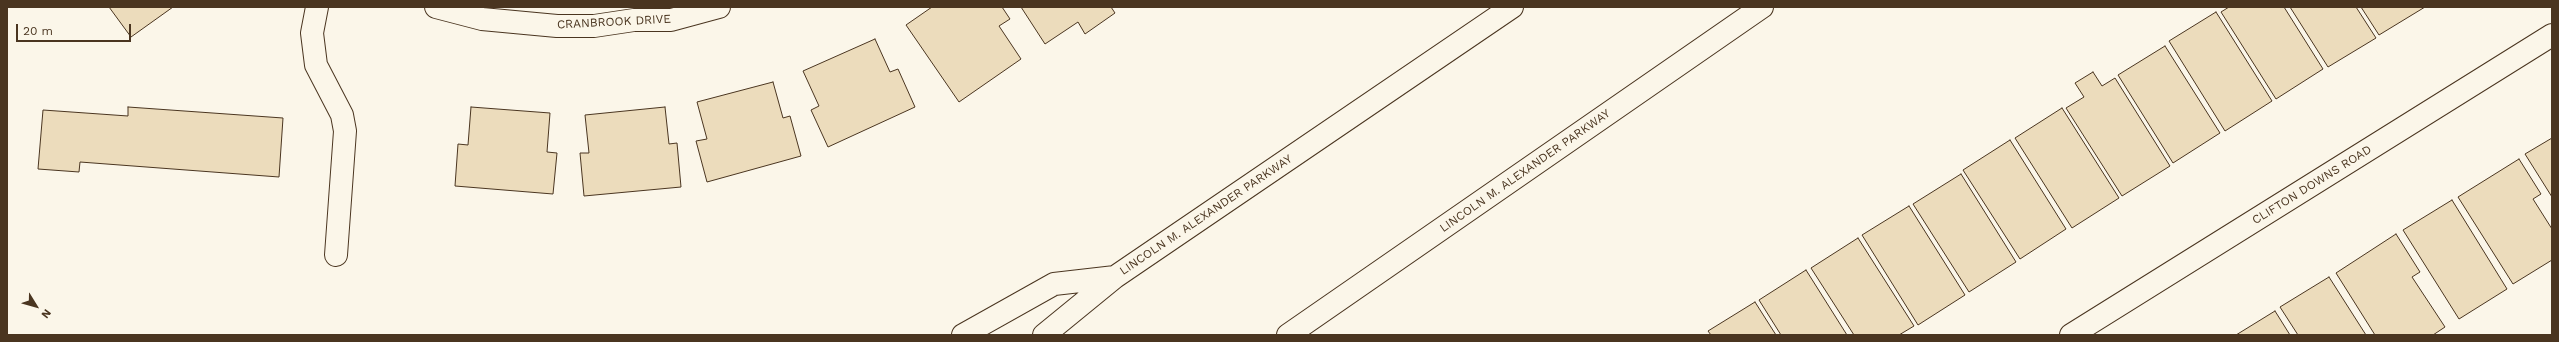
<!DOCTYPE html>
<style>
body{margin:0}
#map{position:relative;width:2559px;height:342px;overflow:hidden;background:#fbf6e9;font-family:"Work Sans",sans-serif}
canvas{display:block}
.frame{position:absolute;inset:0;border:8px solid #4a3520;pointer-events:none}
.north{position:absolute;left:16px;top:286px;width:40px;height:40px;-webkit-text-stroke:3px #fbf6e9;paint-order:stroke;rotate:127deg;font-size:11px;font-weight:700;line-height:16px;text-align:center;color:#4a3520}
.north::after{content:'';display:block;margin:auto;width:14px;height:18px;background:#4a3520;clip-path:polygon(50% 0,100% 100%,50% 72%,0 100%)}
.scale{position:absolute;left:16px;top:24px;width:115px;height:18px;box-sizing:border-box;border:2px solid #4a3520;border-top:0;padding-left:5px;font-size:12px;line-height:14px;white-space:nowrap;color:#4a3520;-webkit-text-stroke:3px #fbf6e9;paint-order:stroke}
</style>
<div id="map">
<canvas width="2559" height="342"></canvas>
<div class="frame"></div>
<div class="north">N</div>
<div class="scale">20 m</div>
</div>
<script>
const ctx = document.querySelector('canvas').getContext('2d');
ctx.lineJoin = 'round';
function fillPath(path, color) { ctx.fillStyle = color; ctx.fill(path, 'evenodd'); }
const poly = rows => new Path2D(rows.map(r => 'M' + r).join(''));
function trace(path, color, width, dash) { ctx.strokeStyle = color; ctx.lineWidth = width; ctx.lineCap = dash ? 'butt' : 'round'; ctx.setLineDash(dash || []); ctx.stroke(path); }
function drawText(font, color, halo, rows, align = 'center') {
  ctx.font = font + ' "Work Sans",sans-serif'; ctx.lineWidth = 3; ctx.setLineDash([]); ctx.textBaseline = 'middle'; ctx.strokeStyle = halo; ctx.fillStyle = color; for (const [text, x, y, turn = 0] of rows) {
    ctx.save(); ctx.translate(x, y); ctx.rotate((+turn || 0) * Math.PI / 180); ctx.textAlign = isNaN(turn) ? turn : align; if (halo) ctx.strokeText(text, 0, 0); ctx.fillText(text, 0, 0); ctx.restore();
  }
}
const building = poly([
 [109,7,173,7,131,37,109,7],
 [932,7,1002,7,1010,19,999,26,1021,59,959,102,906,25,932,7],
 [1021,7,1111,7,1115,13,1085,34,1078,22,1045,44,1021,7],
 [2229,7,2284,7,2323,69,2276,99,2221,12,2229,7],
 [2290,7,2356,7,2376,38,2328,67,2290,7],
 [2361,7,2425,7,2379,35,2361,7],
 [2216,12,2272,101,2225,131,2169,41,2216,12],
 [875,39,890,72,898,69,915,107,828,147,811,110,819,106,803,71,875,39],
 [2165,46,2220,133,2173,163,2118,75,2165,46],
 [2093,72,2102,86,2115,78,2170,166,2122,196,2066,108,2084,97,2075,83,2093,72],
 [773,82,783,118,790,116,801,156,707,182,696,141,707,139,697,102,773,82],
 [128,107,283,118,279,177,80,162,79,172,38,169,43,110,128,116,128,107],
 [471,107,550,113,547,152,557,153,553,194,455,186,458,144,468,145,471,107],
 [665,107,669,144,677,143,681,187,584,196,580,153,589,153,585,115,665,107],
 [2062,108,2119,198,2072,228,2015,138,2062,108],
 [2552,138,2552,197,2525,154,2552,138],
 [2010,140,2066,229,2020,259,1963,170,2010,140],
 [2519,159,2541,194,2533,199,2552,229,2552,260,2513,284,2458,197,2519,159],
 [1961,174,2016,262,1969,292,1913,204,1961,174],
 [2452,200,2507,289,2459,319,2403,230,2452,200],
 [1909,206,1965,295,1918,325,1862,235,1909,206],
 [2396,234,2420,272,2412,277,2445,327,2433,335,2375,335,2336,273,2396,234],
 [1858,238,1914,326,1899,335,1854,335,1811,268,1858,238],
 [1806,270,1847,335,1781,335,1759,300,1806,270],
 [2329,277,2366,335,2298,335,2280,307,2329,277],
 [1755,302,1776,335,1711,335,1708,331,1755,302],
 [2275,311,2290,335,2236,335,2275,311]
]);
const minor = poly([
 [317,7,312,33,316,65,342,115,345,131,336,255],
 [436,7,482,19,557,26,594,26,634,20,671,20,719,7],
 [2071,335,2552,35]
]);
const highway = poly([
 [963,335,1054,284,1115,277],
 [1044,335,1115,277,1512,7],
 [1288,335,1762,7]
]);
const streetNames = [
 ["CRANBROOK DRIVE",614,22,-3],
 ["LINCOLN M. ALEXANDER PARKWAY",1525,171,-35],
 ["CLIFTON DOWNS ROAD",2312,185,-32],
 ["LINCOLN M. ALEXANDER PARKWAY",1206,215,-34]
];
fillPath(building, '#ecdcbc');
trace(building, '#4a3520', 1);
trace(minor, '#4a3520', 24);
trace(highway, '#4a3520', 24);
trace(minor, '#fbf6e9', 22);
trace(highway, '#fbf6e9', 22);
drawText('12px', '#4a3520', '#fbf6e9', streetNames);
</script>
